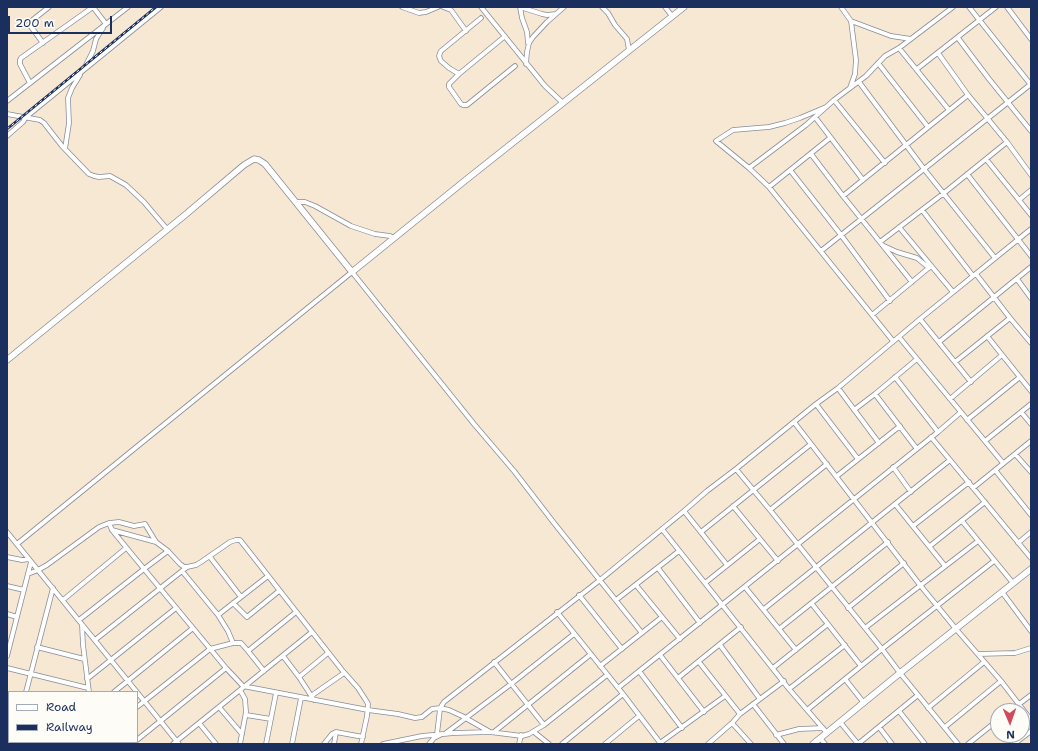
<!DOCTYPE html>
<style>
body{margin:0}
#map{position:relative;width:1038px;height:751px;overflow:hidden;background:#f6e8d3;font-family:"Shantell Sans",sans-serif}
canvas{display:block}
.frame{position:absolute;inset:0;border:8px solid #1b2f5e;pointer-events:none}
.legend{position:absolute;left:8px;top:691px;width:130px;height:52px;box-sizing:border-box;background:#fdfcf7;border:1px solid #a3aaba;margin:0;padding:5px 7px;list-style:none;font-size:12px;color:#1b2f5e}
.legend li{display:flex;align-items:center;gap:8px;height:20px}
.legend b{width:20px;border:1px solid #a3aaba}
.north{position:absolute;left:990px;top:703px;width:40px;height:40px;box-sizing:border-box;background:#fdfcf7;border:1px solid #a3aaba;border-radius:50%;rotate:178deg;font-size:11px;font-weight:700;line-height:16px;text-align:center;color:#1b2f5e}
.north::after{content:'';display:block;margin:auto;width:14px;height:18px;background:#d1495b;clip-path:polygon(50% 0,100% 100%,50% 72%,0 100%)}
.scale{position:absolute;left:8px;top:16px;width:104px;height:18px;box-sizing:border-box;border:2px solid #1b2f5e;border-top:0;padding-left:5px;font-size:12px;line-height:14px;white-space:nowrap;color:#1b2f5e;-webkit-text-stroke:3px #fdfcf7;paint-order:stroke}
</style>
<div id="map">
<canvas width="1038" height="751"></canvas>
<div class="frame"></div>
<ul class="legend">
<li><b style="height:5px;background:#fff"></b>Road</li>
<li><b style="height:5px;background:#1b2f5e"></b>Railway</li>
</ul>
<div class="north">N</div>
<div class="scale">200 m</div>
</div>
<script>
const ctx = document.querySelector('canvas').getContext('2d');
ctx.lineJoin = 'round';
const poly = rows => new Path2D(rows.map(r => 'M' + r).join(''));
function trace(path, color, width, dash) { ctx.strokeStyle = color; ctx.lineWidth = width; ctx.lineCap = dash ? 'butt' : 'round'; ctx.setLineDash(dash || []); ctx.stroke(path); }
const street = poly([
 [93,7,106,24],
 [402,7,419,13,426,12,438,7],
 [443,7,451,10,466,31],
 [481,7,545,86,563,103],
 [520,7,522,18,527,32,528,43],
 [520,7,542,14,547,15,556,14],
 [602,7,608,13,615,25,627,39,629,50],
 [665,7,672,16],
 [841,7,851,21,856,60,855,74,850,88],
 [969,7,1031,85],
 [1007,7,1031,39],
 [851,21,891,36,911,39],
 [504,37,459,74,449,84,449,87,461,104,463,105,467,105,515,66],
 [958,38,989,79,1031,131],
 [43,43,29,24,30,22,49,7],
 [899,48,949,110],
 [938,53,968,95,1007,142,1031,175],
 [878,63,928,127],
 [526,64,527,52,529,43,533,37,547,22,564,7],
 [84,69,93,51,96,39,103,28],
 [917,69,996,7],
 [459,74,449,68,441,61,439,56,440,53,441,51,481,18],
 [859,82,924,169,995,258],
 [30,83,20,64,20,60,21,58,93,7],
 [834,100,885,163],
 [7,101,128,7],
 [826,107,800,118,785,123,769,127,733,130,716,141,749,168,769,187,893,341],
 [7,114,40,120,44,123,62,146,89,174,94,176,99,177,110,176,126,185,144,202,167,229],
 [815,117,863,180],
 [7,136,23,122,26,117,161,7],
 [65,149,69,123,68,98,72,88,80,75],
 [811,154,843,196,912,282],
 [986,159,1031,215],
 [749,168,806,125,834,100,866,76,885,56,899,48,953,7],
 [790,170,841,235,890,301],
 [967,174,1031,256],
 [769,187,830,138],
 [843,196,968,95],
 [1019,200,1031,190],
 [296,202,305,202,315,206,351,226,375,234,390,236,394,238],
 [922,210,973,276],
 [899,227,953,292],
 [880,242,944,193,1007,142],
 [884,246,897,252,917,258,929,268],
 [821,251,1031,84],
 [976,274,1010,318,1031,343],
 [1017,279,1031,298],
 [872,315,931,266],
 [920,319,971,382],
 [987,336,1031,391],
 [899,337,1003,463],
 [939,342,1031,267],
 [955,362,1010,318],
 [895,377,938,432],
 [838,388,879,443],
 [875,394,917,449],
 [950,399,1002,355],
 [816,404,858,459],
 [854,410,875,394,917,359],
 [1021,412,1031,424],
 [967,420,1020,377],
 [794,422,920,585,956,629,1001,681,1031,720],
 [931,437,1031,558],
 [985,441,1031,404],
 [1015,454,1031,472],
 [893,467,911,492],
 [736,469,770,510,882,649,900,673,958,744],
 [995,470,1031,515],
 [837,476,900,426],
 [973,488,1031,441],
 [895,504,945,566],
 [733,506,778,561],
 [770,510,827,464],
 [684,511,727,565],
 [962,521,1013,583],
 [109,523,112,530,130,552,226,668,243,686,368,710,398,714,415,718,422,717,432,709,440,708,449,710,462,716,490,732],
 [913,526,969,482],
 [662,529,789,689,827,733],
 [112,530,156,542,168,551,180,564,184,567,187,567],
 [7,532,179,744],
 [701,532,811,444],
 [1018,543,1031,532],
 [17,544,352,272,474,424,514,471,554,523,642,633],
 [930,546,985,502],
 [7,557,22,560,29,559],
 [210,557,241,597],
 [658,568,700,623],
 [182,571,218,615,228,631,233,643],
 [28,574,38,570,47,565,99,527,109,523,119,522,134,526,145,524,156,542],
 [705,583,760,539],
 [636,585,680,639],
 [7,586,24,590],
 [745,587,796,650],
 [1002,592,1031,631],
 [579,595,622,649],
 [63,600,126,548],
 [616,600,679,551],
 [233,603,247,617,279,591],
 [812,604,861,666],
 [848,608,904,563],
 [764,609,950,460],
 [557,612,623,694,661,744],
 [7,614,17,617],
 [218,615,268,576],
 [79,620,144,569,168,551],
 [82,625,83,645,89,692],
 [865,628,978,541],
 [779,629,888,542],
 [95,640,187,567,196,565,201,562,230,542,236,540,240,540,342,670,358,688,367,702,368,704,367,716,361,744],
 [720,645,760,699],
 [37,647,84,659],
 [248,651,296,612],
 [978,654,1015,653,1031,648],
 [660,655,704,712],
 [7,656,31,562],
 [283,656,299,677,314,700],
 [494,662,544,725],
 [699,662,740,714,784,681],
 [600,666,662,617],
 [7,668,88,688],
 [773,668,828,624],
 [639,671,682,728],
 [299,677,328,653],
 [678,678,741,627],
 [87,679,176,608],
 [845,679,864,703],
 [618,688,938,432,961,412],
 [789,689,845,645],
 [26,692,53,588],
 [114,692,193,628],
 [311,696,344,673],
 [753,704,784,744],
 [137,707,210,649,233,643,241,643,248,651,264,671],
 [219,707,242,734],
 [928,708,984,662],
 [807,710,882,649,994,561],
 [899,711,925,744],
 [1010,711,1031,695],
 [246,715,271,719],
 [840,722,858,744],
 [199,723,216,744],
 [732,723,740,714],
 [879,727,892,744],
 [945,727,1001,681],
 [494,732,591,654],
 [534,732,549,744],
 [446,733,511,684,574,634],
 [437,734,440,709,442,705,444,702,600,580,684,511,707,491,736,469,816,404,838,388,920,319,1031,229],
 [776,735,799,729,823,728],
 [820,738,825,744],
 [137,740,226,668],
 [80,742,88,744],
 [96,742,96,744],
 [660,743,725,696],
 [12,744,13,742],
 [132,744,134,742],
 [173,744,312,632],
 [240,744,246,712,245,699,240,690],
 [266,744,276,693],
 [292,744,301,698],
 [324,744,332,734,336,732,363,737],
 [334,744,336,732],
 [383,744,422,736,454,733,490,732,522,736,529,734,544,725,607,675],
 [429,744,434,738,440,735],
 [519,744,521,735],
 [562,744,623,694],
 [605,744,639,716],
 [708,744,732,723,751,744],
 [858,744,918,695],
 [968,744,998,720],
 [1014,744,1031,731]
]);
const secondary = poly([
 [7,360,185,215,244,165,254,159,259,160,265,164,352,272,467,179,684,7],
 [813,744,900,673,1031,569]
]);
const rail = poly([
 [7,129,156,7]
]);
trace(street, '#888c98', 5.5);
trace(secondary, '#888c98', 7);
trace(street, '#fff', 4);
trace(secondary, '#fff', 5.5);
trace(rail, '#1b2f5e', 2.5);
trace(rail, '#fdfcf7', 1, [3]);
</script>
